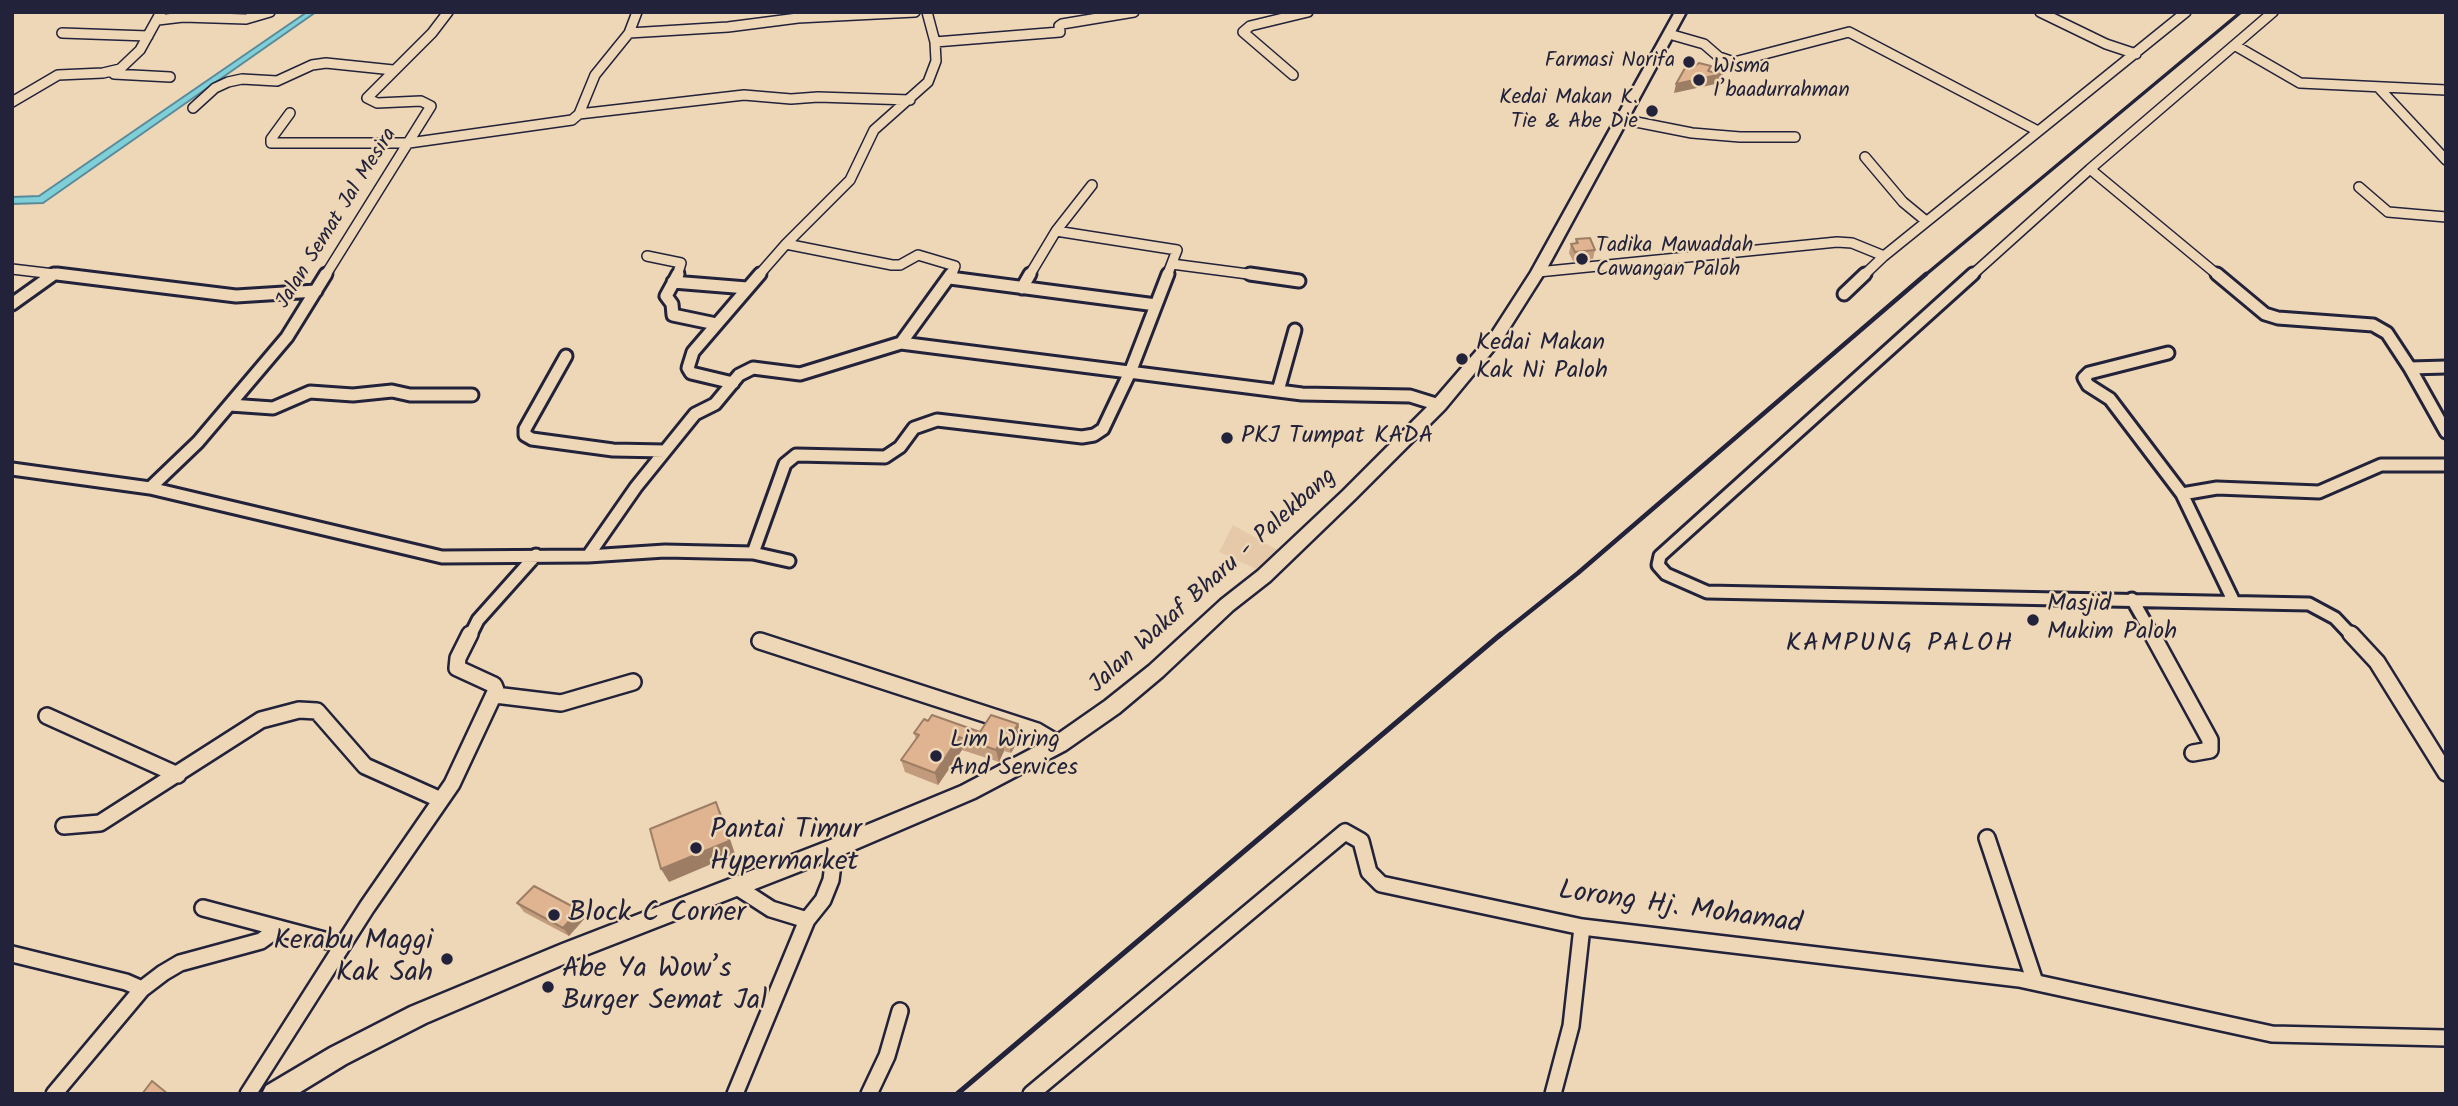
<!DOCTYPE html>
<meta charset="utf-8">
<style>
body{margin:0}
#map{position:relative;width:2458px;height:1106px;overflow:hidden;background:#eed7b7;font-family:Kalam,sans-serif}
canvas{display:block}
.frame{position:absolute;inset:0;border:14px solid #22223b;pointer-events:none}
</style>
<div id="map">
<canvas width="2458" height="1106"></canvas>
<div class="frame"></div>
</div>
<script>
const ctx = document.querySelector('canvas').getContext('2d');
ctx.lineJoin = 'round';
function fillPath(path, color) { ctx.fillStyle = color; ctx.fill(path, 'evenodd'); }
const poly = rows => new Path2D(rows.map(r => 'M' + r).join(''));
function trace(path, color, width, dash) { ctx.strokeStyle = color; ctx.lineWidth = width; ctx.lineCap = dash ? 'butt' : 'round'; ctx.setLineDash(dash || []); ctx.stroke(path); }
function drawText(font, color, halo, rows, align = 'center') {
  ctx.font = font + ' Kalam,sans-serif'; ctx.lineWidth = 5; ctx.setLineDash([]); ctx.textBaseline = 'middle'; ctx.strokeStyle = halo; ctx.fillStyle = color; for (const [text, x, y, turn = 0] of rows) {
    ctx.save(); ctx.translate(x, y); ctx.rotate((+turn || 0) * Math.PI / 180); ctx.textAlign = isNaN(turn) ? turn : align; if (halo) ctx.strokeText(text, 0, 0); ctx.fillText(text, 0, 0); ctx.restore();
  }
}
const built = poly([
 [1233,525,1283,553,1263,572,1219,552]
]);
const water = poly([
 [307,12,316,12,43,203,12,204,12,197,39,196,307,12]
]);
const streetFar2 = poly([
 [2040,12,2106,44,2136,54],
 [158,20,183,17,246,19,270,12],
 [62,33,148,36],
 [629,33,728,27,798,18,915,12],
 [1669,34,1704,44,1719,57,1734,62,1849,32,2038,131],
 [935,42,1060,32,1059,26,1062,24,1134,12],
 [2236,46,2300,83,2446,90],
 [114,74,170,77],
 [1293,75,1243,32,1250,26,1308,12],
 [2378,87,2446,160],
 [12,102,58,75,103,73,120,69,140,50,161,12],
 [193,108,215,88,228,82,242,79,277,81,312,65,326,63,393,70],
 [290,113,271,139,271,143,409,143,572,120,579,114,595,75,629,33,637,12],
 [579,114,744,95,791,99,818,97,910,100],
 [1621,119,1692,133,1740,137,1795,137],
 [1865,157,1903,202,1926,221],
 [2090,169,2219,276],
 [2359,187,2388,212,2446,217],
 [1056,231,1177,250,1167,276],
 [786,244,892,265,900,265,918,255,955,266,951,276],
 [647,256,681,263,677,276],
 [1172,264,1263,276],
 [12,269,71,276],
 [1538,272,1837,242,1852,243,1884,256,2186,12],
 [52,276,55,274],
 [325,276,431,106,421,101,377,103,367,98,432,33,448,12],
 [758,276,786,244,850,180,874,130,928,82,936,61,935,42,927,12],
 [1029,276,1056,231,1092,185],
 [1863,276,1884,256],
 [1971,276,2090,169,2273,12]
]);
const streetFar1 = poly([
 [57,274,236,296,316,291],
 [678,274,666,296,672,304,673,315,716,324],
 [1250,274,1299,281],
 [1973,274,1660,556,1658,565,1666,574,1707,592,2309,604,2335,618,2352,636],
 [2217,274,2265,314,2278,318,2373,325,2387,333,2410,368,2446,367],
 [950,278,1156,305],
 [673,282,747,288],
 [1022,288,1030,274],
 [1844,294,1865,274],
 [12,304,54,274],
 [901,343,951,274],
 [2168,353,2089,373,2084,378,2088,385,2110,399,2182,494,2233,600],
 [566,356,525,429,525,435,532,439,613,450,665,451],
 [2410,368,2446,432],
 [733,383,691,373,688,368,693,352,760,274],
 [1278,391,1295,330],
 [230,405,273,408,310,392,353,395,392,391,410,395,472,395],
 [12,469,150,488,442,557,588,556,665,551,753,553,789,561],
 [150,488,198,442,287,337,326,274],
 [2182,494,2217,488,2319,492,2381,465,2446,465],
 [753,553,785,464,796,455,885,457,900,447,914,428,937,420,1082,437,1094,435,1103,429,1131,370,1168,274],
 [588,556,636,487,695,414,715,404,739,375,753,368,800,374,901,343,1302,394,1410,396,1439,405],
 [2132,599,2153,636],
 [470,636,478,620,536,555]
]);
const street = poly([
 [2152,634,2210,740,2210,750,2193,753],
 [2351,634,2377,662,2446,773],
 [760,641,1037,731,1059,744],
 [495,695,561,703,633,682],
 [47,716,178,775],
 [64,826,100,823,261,720,299,710,317,711,365,766,441,800],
 [1987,838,2035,982],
 [737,887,771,909,807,920],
 [203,908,343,945],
 [12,954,126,982,142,989],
 [54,1094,142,989,163,973,180,963,261,941,279,928],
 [248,1094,367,907,452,784,496,690,494,685,457,668,458,658,470,634],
 [735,1094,807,920,823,900,831,880,835,848],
 [869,1094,887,1056,900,1011],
 [1031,1094,1345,832,1361,841,1369,872,1381,884,1582,927,2019,979,2272,1034,2446,1038],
 [1553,1094,1571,1026,1582,927]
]);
const secondary = poly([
 [1675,12,1686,12,1545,272,1502,340,1445,409,1355,499,1270,581,1233,610,1163,676,1119,713,1066,750,975,798,842,855,578,958,426,1023,346,1064,297,1094,262,1094,266,1086,330,1048,410,1007,562,944,828,841,961,786,1052,738,1105,701,1149,666,1221,600,1258,571,1343,491,1433,401,1491,334,1531,272,1675,12]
]);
const railFar2 = poly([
 [1924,276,2241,12]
]);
const railFar1 = poly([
 [1499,636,1578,573,1926,274]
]);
const rail = poly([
 [957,1094,1501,634]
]);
const wall = poly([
 [1576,239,1595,250,1593,259,1573,261,1569,253,1571,244,1575,243],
 [1018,724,1021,736,1011,753,1004,751,999,762,962,750,938,785,905,772,901,760,916,739,914,733,980,732],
 [517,903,585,918,569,936,524,912]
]);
const shadedWall = poly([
 [1711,66,1709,74,1722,74,1720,83,1674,93,1676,84,1708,71],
 [1018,724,1021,736,1011,753,1008,741],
 [959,737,962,750,938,785,935,773],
 [1002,739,1004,751,999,762,996,750],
 [716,802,722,815,735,854,669,882,661,869],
 [579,910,585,918,569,936,563,928]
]);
const building = poly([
 [1699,63,1711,66,1708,71,1722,74,1676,84,1685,68,1691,69,1699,63],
 [1590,238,1595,250,1575,252,1571,244,1578,243,1576,239,1590,238],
 [932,715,980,732,991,715,1018,724,1008,741,1002,739,996,750,959,737,935,773,901,760,919,735,914,733,924,719,928,721,932,715],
 [716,802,729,841,661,869,650,829,716,802],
 [534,886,579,910,563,928,517,903,534,886],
 [152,1081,168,1094,142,1094,152,1081]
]);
const markers = [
 [1689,62,7,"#22223b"],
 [1699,80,7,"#22223b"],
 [1652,111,7,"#22223b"],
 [1582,259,7,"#22223b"],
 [1462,359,7,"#22223b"],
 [1227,438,7,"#22223b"],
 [2033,620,7,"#22223b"],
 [936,756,7,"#22223b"],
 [696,848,7,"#22223b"],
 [554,915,7,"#22223b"],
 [447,959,7,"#22223b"],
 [548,987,7,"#22223b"]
];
const farPoinames = [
 ["Farmasi Norifa",1675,62],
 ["Wisma",1713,68,"left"],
 ["I’baadurrahman",1713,92,"left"],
 ["Kedai Makan K.",1638,99],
 ["Tie & Abe Die",1638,123],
 ["Tadika Mawaddah",1596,247,"left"],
 ["Cawangan Paloh",1596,271,"left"]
];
const farStreetnames = [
 ["Jalan Semat Jal Mesira",338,219,-58]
];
const poiNames = [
 ["Kedai Makan",1476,345],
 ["Kak Ni Paloh",1476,373],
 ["PKJ Tumpat KADA",1241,438],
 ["Masjid",2047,606],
 ["Mukim Paloh",2047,634],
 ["Lim Wiring",950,742],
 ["And Services",950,770]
];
const streetNames = [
 ["Jalan Wakaf Bharu - Palekbang",1214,582,-42]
];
const neighbourhoodNames = [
 ["KAMPUNG PALOH",1900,646]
];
const nearPoinames = [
 ["Pantai Timur",710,832],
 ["Hypermarket",710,864],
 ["Block C Corner",568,915],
 ["Kerabu Maggi",433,943,"right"],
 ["Kak Sah",433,975,"right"],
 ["Abe Ya Wow’s",562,971],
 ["Burger Semat Jal",562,1003]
];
const nearStreetnames = [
 ["Lorong Hj. Mohamad",1680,910,8]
];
fillPath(built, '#e6c9a9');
fillPath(water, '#7fcfd8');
trace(water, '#5a8a99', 2);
trace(streetFar2, '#22223b', 12);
trace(streetFar1, '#22223b', 17);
trace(street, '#22223b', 20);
trace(secondary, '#22223b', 5);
trace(streetFar2, '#eed7b7', 9);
trace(streetFar1, '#eed7b7', 11);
trace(street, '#eed7b7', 15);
fillPath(secondary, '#eed7b7');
trace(railFar2, '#22223b', 3.5);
trace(railFar1, '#22223b', 4.5);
trace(rail, '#22223b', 5);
fillPath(wall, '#c19b7c');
fillPath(shadedWall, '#9d7e65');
fillPath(building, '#e0b490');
trace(building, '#9d7e65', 2);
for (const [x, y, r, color] of markers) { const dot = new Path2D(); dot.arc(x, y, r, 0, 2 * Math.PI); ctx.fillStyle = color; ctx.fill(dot); trace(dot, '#eed7b7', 2.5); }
drawText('21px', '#22223b', '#eed7b7', farPoinames, 'right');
drawText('21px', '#22223b', '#eed7b7', farStreetnames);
drawText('24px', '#22223b', '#eed7b7', poiNames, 'left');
drawText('24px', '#22223b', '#eed7b7', streetNames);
ctx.letterSpacing = '2px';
drawText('26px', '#22223b', '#eed7b7', neighbourhoodNames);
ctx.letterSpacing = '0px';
drawText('28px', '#22223b', '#eed7b7', nearPoinames, 'left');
drawText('28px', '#22223b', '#eed7b7', nearStreetnames);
</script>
